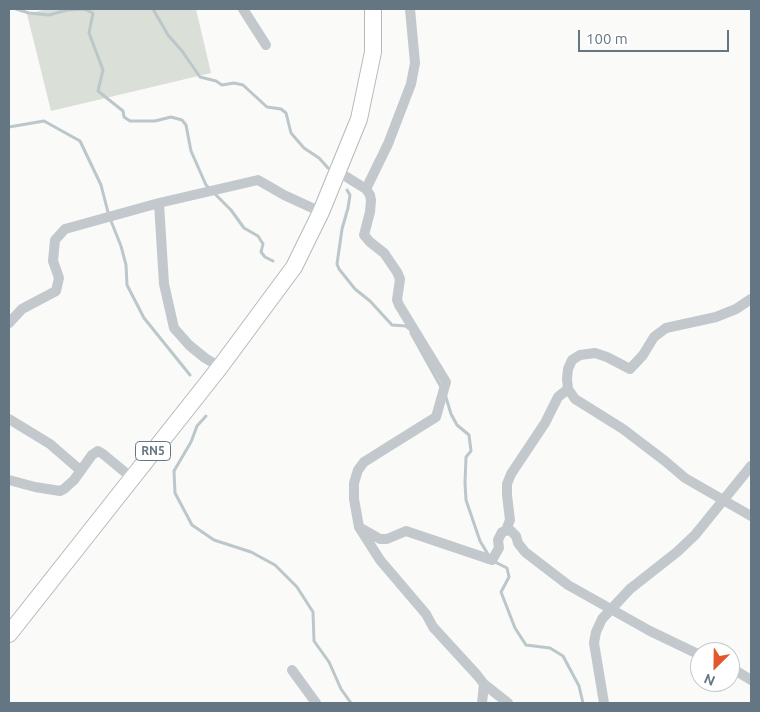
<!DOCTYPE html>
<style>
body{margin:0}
#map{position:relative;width:760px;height:712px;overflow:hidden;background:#fafaf8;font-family:Ubuntu,sans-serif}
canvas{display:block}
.frame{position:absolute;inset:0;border:10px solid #657683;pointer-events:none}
.north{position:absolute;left:690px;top:642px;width:50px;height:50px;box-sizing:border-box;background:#fff;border:1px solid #c1c8cd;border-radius:50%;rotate:203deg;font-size:14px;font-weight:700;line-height:20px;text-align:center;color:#657683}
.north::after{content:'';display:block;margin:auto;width:18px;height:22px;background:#e4572e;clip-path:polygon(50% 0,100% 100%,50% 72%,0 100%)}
.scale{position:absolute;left:578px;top:30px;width:151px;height:22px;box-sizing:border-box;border:2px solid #657683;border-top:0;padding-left:6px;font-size:15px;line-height:18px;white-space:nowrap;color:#657683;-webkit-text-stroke:4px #fff;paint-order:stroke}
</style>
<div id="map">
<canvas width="760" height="712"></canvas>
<div class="frame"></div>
<div class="north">N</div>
<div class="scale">100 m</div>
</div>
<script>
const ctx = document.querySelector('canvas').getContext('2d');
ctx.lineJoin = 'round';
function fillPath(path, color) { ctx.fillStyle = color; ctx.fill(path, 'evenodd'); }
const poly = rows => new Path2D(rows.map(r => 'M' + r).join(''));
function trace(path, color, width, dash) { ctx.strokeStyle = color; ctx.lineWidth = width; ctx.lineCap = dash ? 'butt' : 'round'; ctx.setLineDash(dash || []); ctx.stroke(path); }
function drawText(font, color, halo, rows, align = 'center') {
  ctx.font = font + ' Ubuntu,sans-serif'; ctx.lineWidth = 5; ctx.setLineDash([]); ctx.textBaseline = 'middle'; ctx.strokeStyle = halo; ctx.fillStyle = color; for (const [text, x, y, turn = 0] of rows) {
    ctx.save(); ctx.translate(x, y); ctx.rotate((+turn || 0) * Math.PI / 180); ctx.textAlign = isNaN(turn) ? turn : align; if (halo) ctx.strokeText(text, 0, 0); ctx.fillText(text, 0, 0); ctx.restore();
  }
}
const green = poly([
 [47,9,196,9,211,73,51,111,27,14]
]);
const stream = poly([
 [16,9,29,13,49,15,67,10,84,9,93,13,89,33,103,70,98,91,123,111,124,117,130,121,155,121,171,117,182,120,186,125,191,151,206,185,210,189],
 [153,9,168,35,182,51,200,77,216,81,222,85,234,83,243,85,267,107,281,109,286,113,291,133,297,140,304,148,319,158,328,168],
 [9,127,44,121,80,141,101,185,109,216,121,246,126,265,127,285,144,318,190,375],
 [347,190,350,195,348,208,342,229,337,264,339,269,355,289,370,301,392,325,406,326,408,328],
 [214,193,231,210,244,228,258,236,263,244,261,252,265,257,273,261],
 [411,333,441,387],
 [445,394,451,414,457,425,469,435,471,451,466,457,465,483,466,500,480,541,489,556],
 [206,416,197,426,191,442,174,471,175,493,192,525,214,540,251,552,275,565,297,587,313,612,314,641,329,662,341,689,351,703],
 [493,561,507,568,509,577,501,592,515,628,526,645,550,648,563,656,579,686,583,703]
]);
const minor = poly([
 [243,9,266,45],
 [337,171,366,189,370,195,371,200,370,212,364,235,370,242,384,253,397,272,400,279,397,300,399,305,446,382,436,417,364,462,358,470,354,483,354,499,359,527,380,560,426,614,433,627,477,675,484,684,508,703],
 [366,189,388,144,411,84,415,63,410,9],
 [751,299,736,309,716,317,666,328,654,337,643,355,630,369,607,357,595,353,580,355,572,360,568,369,567,379,568,389,575,399,623,429,665,461,685,478,751,516],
 [9,323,22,309,56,291,59,278,53,261,55,240,65,229,159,203],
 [220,367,205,358,189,345,174,328,164,284,159,203,258,180,284,195,321,212],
 [9,419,50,444,80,470],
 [9,480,35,487,60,491,64,489,74,480,92,455,98,451,103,454,132,478],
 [359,527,380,539,387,539,406,531,492,560,499,548,498,540,502,532,510,530,516,536,518,543,525,552,568,585,650,631,700,655],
 [506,530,510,520,507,495,507,484,511,474,545,423,558,397,568,389],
 [730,667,751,680],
 [292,670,316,703],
 [482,703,484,684],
 [604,703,594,643,596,632,602,619,630,589,677,552,695,535,751,466]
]);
const trunk = poly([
 [9,634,220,367,294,267,321,212,359,119,373,52,373,9]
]);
const shields = [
 [153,451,35]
];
const shieldNames = [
 ["RN5",153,451]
];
fillPath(green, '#dadfd7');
trace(stream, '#bbc7cb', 3);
trace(trunk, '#b4b9bd', 18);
trace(minor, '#c3c8cc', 10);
trace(trunk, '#fff', 16);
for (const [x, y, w] of shields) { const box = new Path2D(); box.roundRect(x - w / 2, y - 9.5, w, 19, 4); ctx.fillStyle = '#fff'; ctx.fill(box); trace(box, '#657683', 1); }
drawText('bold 12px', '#657683', null, shieldNames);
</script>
